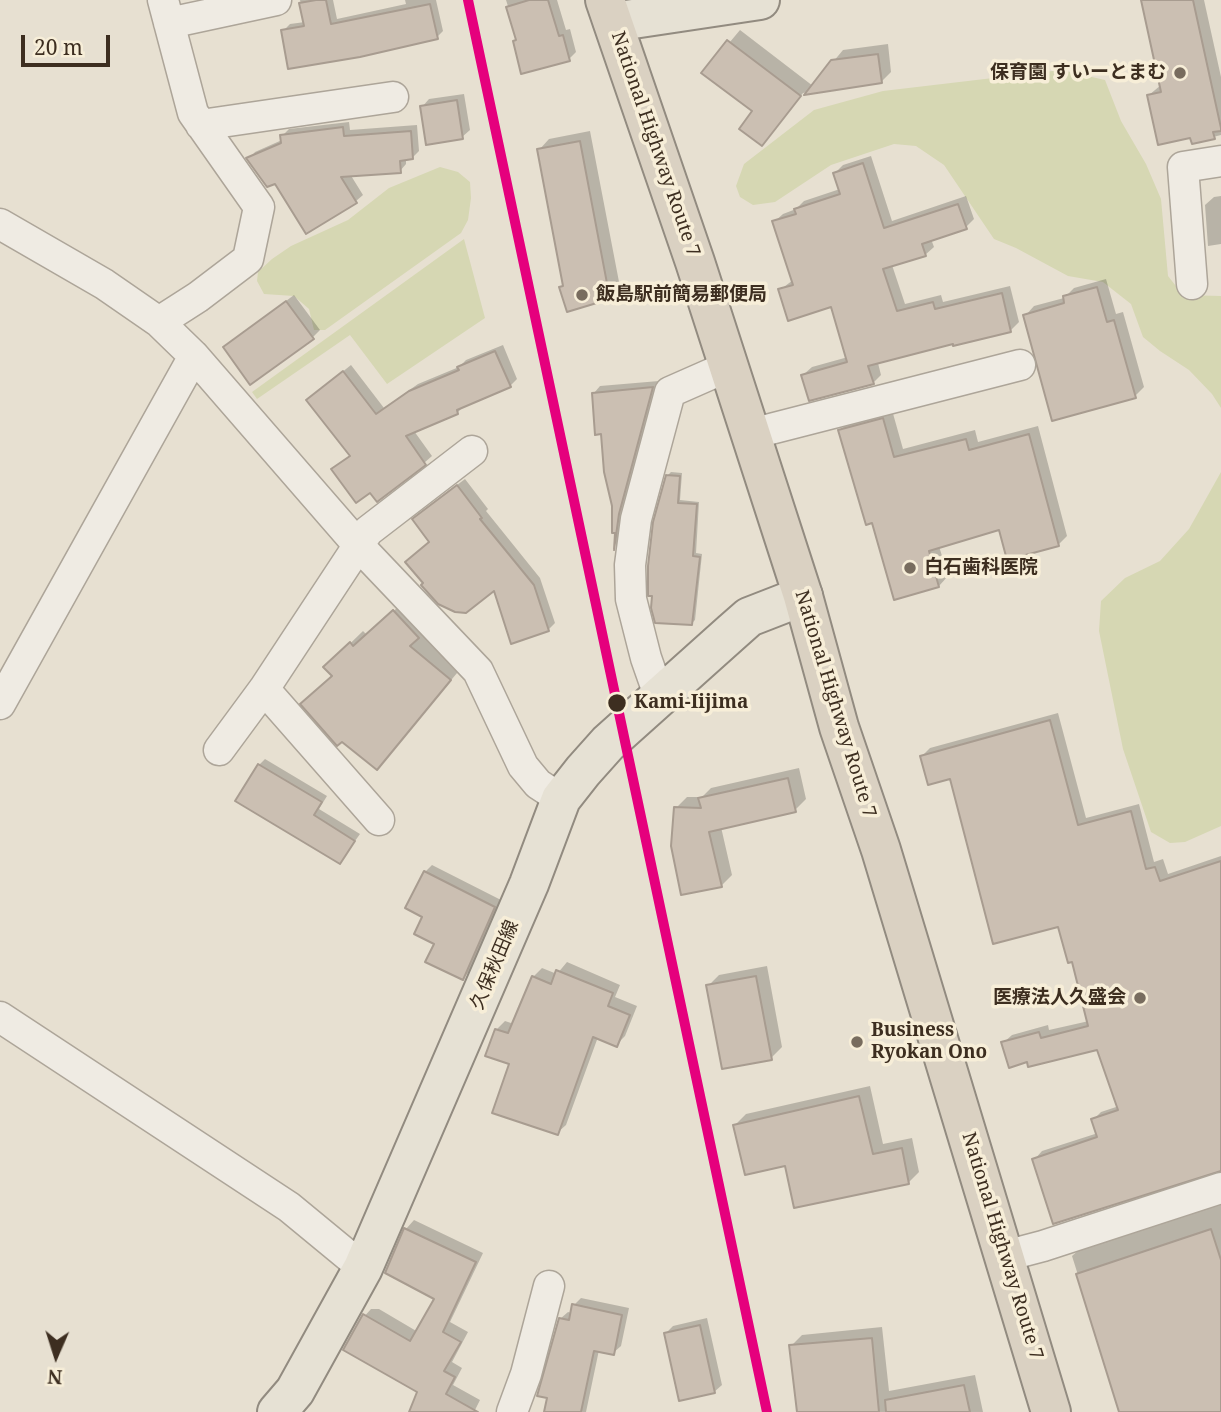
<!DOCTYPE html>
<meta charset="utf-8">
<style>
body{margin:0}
#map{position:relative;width:1221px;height:1412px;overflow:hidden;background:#e7e0d1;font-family:"Noto Serif",serif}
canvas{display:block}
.north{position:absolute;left:21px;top:1321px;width:70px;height:70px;-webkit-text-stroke:5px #f7eed8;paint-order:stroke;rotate:183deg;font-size:19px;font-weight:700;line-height:28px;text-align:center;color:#3d2e20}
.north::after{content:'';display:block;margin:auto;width:24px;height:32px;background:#3d2e20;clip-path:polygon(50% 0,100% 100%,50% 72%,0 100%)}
.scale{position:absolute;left:21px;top:35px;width:89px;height:32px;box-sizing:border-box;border:4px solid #3d2e20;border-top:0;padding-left:9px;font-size:21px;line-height:24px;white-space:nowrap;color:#3d2e20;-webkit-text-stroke:5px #f7eed8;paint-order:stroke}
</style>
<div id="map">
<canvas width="1221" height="1412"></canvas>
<div class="north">N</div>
<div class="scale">20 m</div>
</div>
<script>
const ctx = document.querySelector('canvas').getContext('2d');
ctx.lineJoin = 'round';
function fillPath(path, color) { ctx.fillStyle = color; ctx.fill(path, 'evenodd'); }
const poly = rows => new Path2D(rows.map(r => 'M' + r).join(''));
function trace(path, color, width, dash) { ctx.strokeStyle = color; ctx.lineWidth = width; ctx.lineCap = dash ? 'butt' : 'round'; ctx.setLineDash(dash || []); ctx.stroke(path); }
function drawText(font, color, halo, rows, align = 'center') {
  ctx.font = font + ' "Noto Serif","Noto Sans JP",serif'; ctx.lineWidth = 7; ctx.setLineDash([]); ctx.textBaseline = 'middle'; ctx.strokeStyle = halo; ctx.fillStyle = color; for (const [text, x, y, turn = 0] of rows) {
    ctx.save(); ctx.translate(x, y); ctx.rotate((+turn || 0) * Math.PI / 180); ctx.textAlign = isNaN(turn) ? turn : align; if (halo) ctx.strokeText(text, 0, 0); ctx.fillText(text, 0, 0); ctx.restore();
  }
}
const green = poly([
 [1061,70,1105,80,1121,121,1146,164,1161,199,1168,276,1183,295,1221,296,1221,408,1212,394,1189,370,1160,351,1143,337,1131,304,1103,282,1068,276,1016,248,994,239,944,165,916,146,894,144,831,165,775,202,753,205,740,197,736,186,744,164,814,110,883,91],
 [440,167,458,172,470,182,471,198,468,220,461,233,325,330,314,330,309,309,294,296,264,294,257,281,258,272,272,259,291,246,348,220,389,188],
 [464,239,485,318,387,384,350,335,257,399,252,392],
 [1221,472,1221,826,1185,842,1170,843,1151,832,1123,749,1099,631,1101,601,1125,578,1160,561,1189,529]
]);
const shadow = poly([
 [300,0,333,0,337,19,406,4,405,0,436,0,443,31,437,37,283,31,290,24,305,22],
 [506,0,557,0,566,30,570,29,576,52,569,59,518,38],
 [1143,0,1204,0,1221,77,1221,135,1193,142,1192,136,1149,95,1161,85],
 [740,30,813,86,843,50,888,44,891,72,881,82,803,93,762,144,755,111,704,73],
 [464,94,470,130,462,137,422,107,429,99],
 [349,122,350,130,417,125,419,151,412,158,406,158,406,164,400,171,350,174,363,195,356,201,307,232,275,181,249,159,255,152,282,140,282,136,289,129],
 [590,131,620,287,609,297,561,288,564,285,539,150,549,139],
 [871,156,892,221,966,196,974,219,966,227,931,239,934,247,925,255,892,265,905,304,941,295,943,302,1010,286,1019,322,1010,331,954,342,878,363,881,375,873,383,803,375,812,367,848,357,832,305,780,290,793,280,774,222,783,214,796,209,804,201,840,189,835,173,843,165],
 [1221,196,1221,244,1208,246,1205,205,1214,197],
 [1106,279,1116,314,1123,312,1144,387,1135,396,1025,316,1034,306,1064,298,1074,288],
 [294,295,320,330,313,337,225,347],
 [503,345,517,379,510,386,465,405,457,413,414,431,432,456,424,463,371,490,334,469,351,454,316,393,351,365,384,408,418,384,459,367,466,360],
 [659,381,625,506,620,541,616,546,615,515,602,432,594,393,600,386],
 [892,410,903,449,975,430,978,442,1038,426,1067,536,1058,545,1000,528,939,546,948,576,939,586,874,521,840,430,850,421],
 [671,472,682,473,680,500,699,502,696,553,702,554,695,620,692,623,668,475],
 [465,479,488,509,486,511,540,578,555,623,548,630,431,541,421,512],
 [407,599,462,667,389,755,326,667,363,631,367,635],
 [1058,713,1086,818,1139,804,1154,862,1163,859,1168,874,1221,856,1221,1169,1034,1160,1042,1151,1098,1133,1093,1120,1101,1112,1119,1106,1098,1048,1003,1043,1012,1035,1048,1025,1049,1030,1089,1021,1074,959,1059,925,952,777,922,756,930,748],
 [265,759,327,796,319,809,360,834,340,862,259,765],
 [799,768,806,799,795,810,721,827,732,875,721,886,676,808,687,797,702,797,711,788],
 [432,865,501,900,470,971,463,978,436,943,424,916,425,872],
 [567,962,620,985,615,997,637,1006,625,1036,616,1045,598,1037,566,1125,557,1133,511,1063,496,1030,505,1021,514,1024,533,977,542,968,557,974],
 [767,966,782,1047,771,1058,708,986,719,975],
 [870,1086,883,1144,912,1138,919,1172,908,1183,786,1164,735,1125,746,1114],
 [1221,1202,1221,1412,1121,1412,1072,1256,1081,1248],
 [414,1220,483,1253,450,1322,468,1332,452,1362,462,1368,453,1385,480,1400,474,1412,410,1412,419,1392,362,1319,371,1309,379,1309,418,1332,437,1298,406,1229],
 [581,1298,629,1308,621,1346,613,1353,599,1350,586,1412,546,1412,560,1319,568,1312,572,1313,574,1305],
 [707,1318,722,1385,714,1392,666,1333,673,1326],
 [882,1327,889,1391,975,1375,983,1412,799,1412,791,1346,802,1335]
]);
const building = poly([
 [316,0,326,0,331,24,430,4,438,39,360,57,288,69,281,30,304,26,299,3,316,0],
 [529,0,548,0,559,36,563,35,570,61,521,74,513,41,516,40,506,7,529,0],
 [1141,0,1193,0,1221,128,1221,131,1213,132,1215,139,1192,144,1190,138,1158,145,1147,95,1161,92,1141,0],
 [727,40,801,96,762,146,739,129,752,111,701,73,727,40],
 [878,54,882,83,804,95,831,60,878,54],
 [457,100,463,139,426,145,420,106,457,100],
 [343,127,344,136,411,131,413,159,400,161,401,173,341,177,357,203,306,234,275,184,267,187,246,158,281,143,280,135,343,127],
 [580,141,610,299,567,312,559,287,563,286,537,149,580,141],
 [863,163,884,228,958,204,967,229,922,244,926,256,883,269,897,311,933,302,935,309,1002,293,1011,332,953,346,953,344,868,366,874,384,809,401,801,375,847,362,831,307,788,321,778,289,793,285,772,221,796,214,794,209,840,194,833,173,863,163],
 [1097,287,1107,322,1114,320,1136,398,1052,421,1023,315,1064,303,1063,296,1097,287],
 [286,301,314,339,250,385,223,347,286,301],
 [495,351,511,387,457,410,458,414,406,436,426,465,377,502,370,493,356,503,331,469,350,456,306,400,343,371,376,414,409,391,459,370,457,367,495,351],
 [653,387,619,514,614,550,615,533,612,533,612,506,604,472,601,434,595,435,592,393,653,387],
 [883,418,894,457,966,439,969,450,1029,434,1059,546,1007,560,999,530,929,551,939,587,894,600,872,523,866,525,838,430,883,418],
 [666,475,680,476,678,503,697,504,693,556,700,557,692,625,655,623,651,608,652,596,648,596,648,566,653,522,666,475],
 [457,485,482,518,480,519,534,585,549,631,511,644,494,591,466,613,455,612,438,604,421,585,423,583,405,562,429,542,412,519,457,485],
 [393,610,419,638,410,646,451,680,377,770,342,742,337,746,300,704,332,676,323,667,350,642,353,646,393,610],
 [1050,720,1078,825,1131,811,1146,869,1155,867,1160,881,1221,861,1221,1171,1053,1224,1032,1159,1097,1137,1091,1119,1118,1110,1097,1050,1028,1067,1027,1062,1009,1068,1001,1042,1039,1032,1041,1038,1088,1026,1072,962,1068,963,1058,927,993,944,950,779,928,785,920,756,1050,720],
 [258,764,322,802,314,815,355,841,340,864,235,801,258,764],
 [788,778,796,812,709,832,722,887,681,895,671,846,674,807,701,808,698,798,788,778],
 [424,871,495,907,463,980,425,962,434,944,414,934,422,917,405,908,424,871],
 [556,970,613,993,608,1006,630,1015,617,1047,593,1037,558,1135,492,1113,509,1064,485,1056,495,1029,508,1033,532,976,551,984,556,970],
 [756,976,772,1060,722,1069,706,985,756,976],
 [859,1096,873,1154,902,1148,909,1184,794,1208,785,1166,745,1175,733,1125,859,1096],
 [404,1228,476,1262,443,1332,461,1342,444,1371,455,1377,446,1394,478,1412,409,1412,417,1392,343,1350,363,1314,410,1341,434,1299,385,1273,404,1228],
 [1211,1229,1221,1260,1221,1412,1119,1412,1076,1274,1211,1229],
 [572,1304,622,1315,614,1355,594,1351,581,1412,544,1412,547,1398,537,1396,559,1318,569,1320,572,1304],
 [700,1325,715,1393,679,1401,664,1333,700,1325],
 [872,1338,879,1412,797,1412,789,1345,872,1338],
 [964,1385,970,1412,886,1412,885,1400,964,1385]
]);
const minor = poly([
 [169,23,276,0],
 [201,125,393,97],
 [0,224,104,284,159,322,194,356,359,546,478,671,523,766,538,784,561,799],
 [1192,284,1183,167,1221,161],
 [159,322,198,297,248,259,259,207,193,113,163,0],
 [751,434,1020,365],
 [264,689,379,820],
 [660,698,646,658,631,599,630,565,636,519,670,392,729,366],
 [0,704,194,356],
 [219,750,264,689,368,531,472,451],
 [0,1017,289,1207,363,1268],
 [1005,1256,1043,1246,1221,1188],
 [512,1412,526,1374,549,1286]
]);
const major = poly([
 [613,22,760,0],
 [277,1412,295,1391,363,1268,529,884,561,799,583,771,608,743,732,632,749,617,803,596]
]);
const highway = poly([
 [605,0,695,262,803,596,839,727,881,850,1051,1412]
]);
const rail1 = poly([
 [468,0,767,1412]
]);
const markers = [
 [1180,73,7,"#786c5e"],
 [582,295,7,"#786c5e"],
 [910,568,7,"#786c5e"],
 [617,703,10,"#3d2e20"],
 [1140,998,7,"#786c5e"],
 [857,1042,7,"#786c5e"]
];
const poiNames = [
 ["保育園 すいーとまむ",1166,73,"right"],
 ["飯島駅前簡易郵便局",596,295],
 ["白石歯科医院",924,568],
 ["医療法人久盛会",1126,998,"right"],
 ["Business",871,1031],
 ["Ryokan Ono",871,1053]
];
const streetNames = [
 ["National Highway Route 7",655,144,71],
 ["National Highway Route 7",835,704,73],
 ["久保秋田線",495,965,-67],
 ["National Highway Route 7",1002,1246,73]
];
const stopNames = [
 ["Kami-Iijima",634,703]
];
fillPath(green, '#d6d7b3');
fillPath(shadow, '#0003');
fillPath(building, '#cbbfb2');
trace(building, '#a89c90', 2);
trace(minor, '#ada599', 33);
trace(major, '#928b80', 42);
trace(highway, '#928b80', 42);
trace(minor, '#efebe3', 30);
trace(major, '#e6e1d4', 38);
trace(highway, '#dad1c2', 38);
trace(rail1, '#e5007d', 10);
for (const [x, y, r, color] of markers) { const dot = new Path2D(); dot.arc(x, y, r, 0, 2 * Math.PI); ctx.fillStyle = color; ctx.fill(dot); trace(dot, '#f7eed8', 2.5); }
drawText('bold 19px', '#3d2e20', '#f7eed8', poiNames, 'left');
drawText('19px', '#3d2e20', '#f7eed8', streetNames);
drawText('bold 19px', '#3d2e20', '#f7eed8', stopNames, 'left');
</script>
